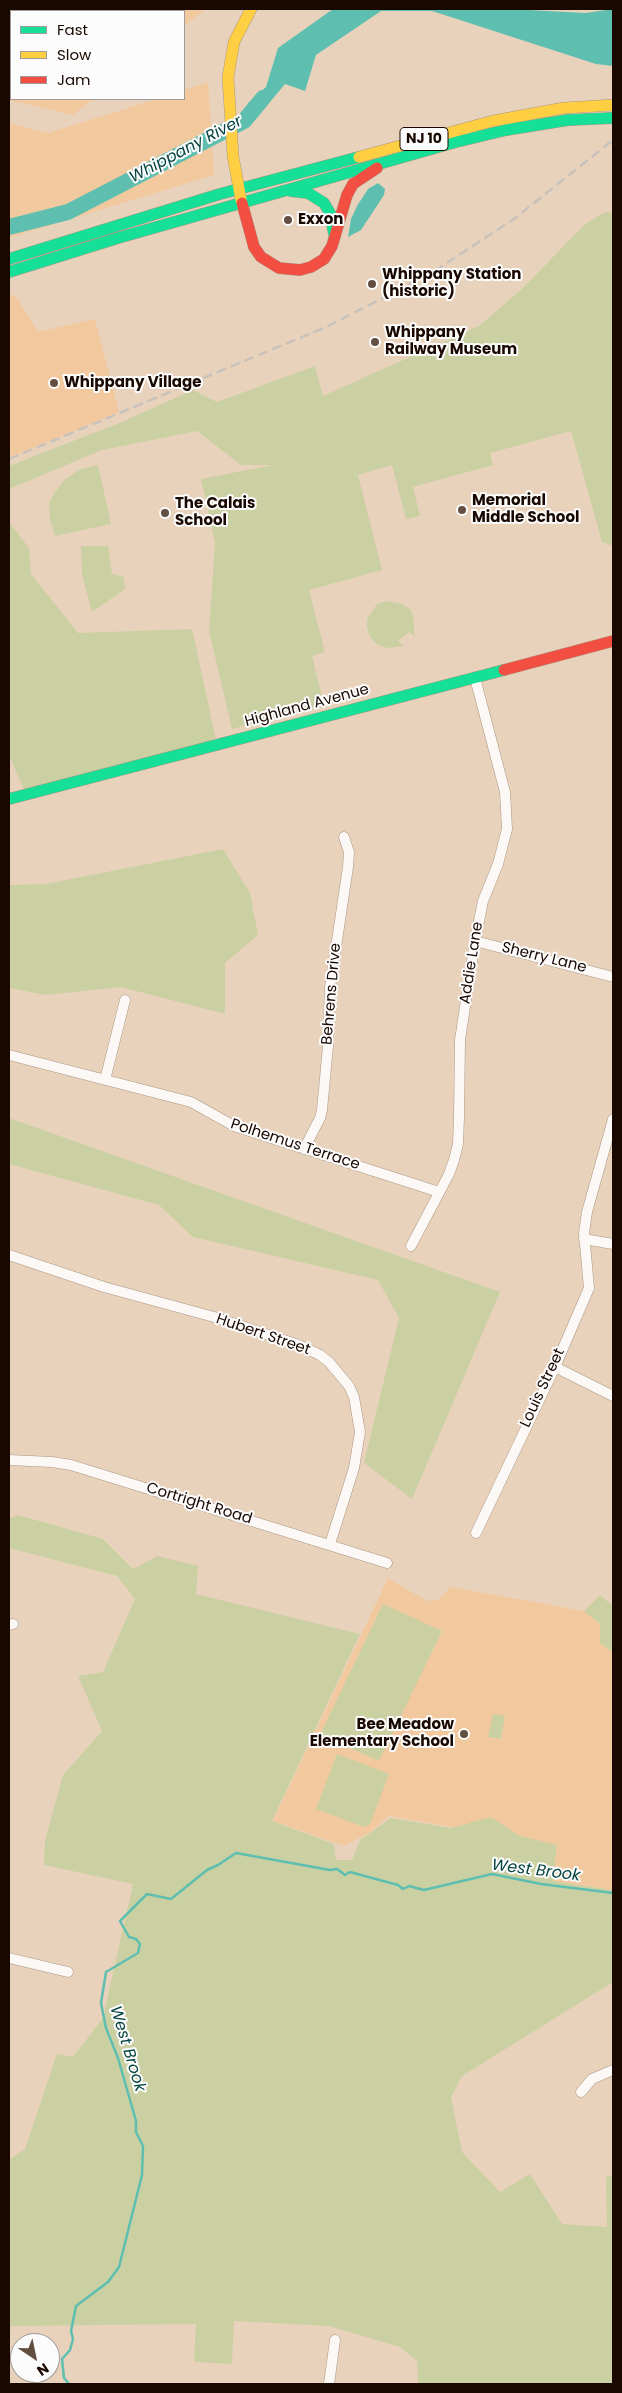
<!DOCTYPE html>
<style>
body{margin:0}
#map{position:relative;width:622px;height:2393px;overflow:hidden;background:#e9d2bb;font-family:Poppins,sans-serif}
canvas{display:block}
.frame{position:absolute;inset:0;border:10px solid #190800;pointer-events:none}
.legend{position:absolute;left:10px;top:10px;width:175px;height:90px;box-sizing:border-box;background:#fcfcfc;border:1px solid #a19a97;margin:0;padding:6px 9px;list-style:none;font-size:15px;color:#190800}
.legend li{display:flex;align-items:center;gap:10px;height:25px}
.legend b{width:25px;border:1px solid #a19a97}
.north{position:absolute;left:10px;top:2333px;width:50px;height:50px;box-sizing:border-box;background:#fcfcfc;border:1px solid #a19a97;border-radius:50%;rotate:146deg;font-size:14px;font-weight:700;line-height:20px;text-align:center;color:#190800}
.north::after{content:'';display:block;margin:auto;width:18px;height:22px;background:#624f41;clip-path:polygon(50% 0,100% 100%,50% 72%,0 100%)}
</style>
<div id="map">
<canvas width="622" height="2393"></canvas>
<div class="frame"></div>
<ul class="legend">
<li><b style="height:6px;background:#16e098"></b>Fast</li>
<li><b style="height:6px;background:#ffcf43"></b>Slow</li>
<li><b style="height:6px;background:#f24e42"></b>Jam</li>
</ul>
<div class="north">N</div>
</div>
<script>
const ctx = document.querySelector('canvas').getContext('2d');
ctx.lineJoin = 'round';
function fillPath(path, color) { ctx.fillStyle = color; ctx.fill(path, 'evenodd'); }
const poly = rows => new Path2D(rows.map(r => 'M' + r).join(''));
function trace(path, color, width, dash) { ctx.strokeStyle = color; ctx.lineWidth = width; ctx.lineCap = dash ? 'butt' : 'round'; ctx.setLineDash(dash || []); ctx.stroke(path); }
function drawText(font, color, halo, rows, align = 'center') {
  ctx.font = font + ' Poppins,sans-serif'; ctx.lineWidth = 4; ctx.setLineDash([]); ctx.textBaseline = 'middle'; ctx.strokeStyle = halo; ctx.fillStyle = color; for (const [text, x, y, turn = 0] of rows) {
    ctx.save(); ctx.translate(x, y); ctx.rotate((+turn || 0) * Math.PI / 180); ctx.textAlign = isNaN(turn) ? turn : align; if (halo) ctx.strokeText(text, 0, 0); ctx.fillText(text, 0, 0); ctx.restore();
  }
}
const built = poly([
 [9,9,203,9,203,11,184,26,184,11,11,11,11,99,93,99,73,115,9,100],
 [208,82,214,175,9,238,9,123,48,133,157,99,184,99,184,90],
 [9,293,18,299,38,332,95,319,119,412,9,458],
 [388,1578,427,1601,438,1600,451,1587,584,1611,600,1624,600,1643,613,1652,613,1890,553,1881,556,1845,389,1816,369,1833,344,1846,273,1821]
]);
const green = poly([
 [9,9,127,9,125,11,11,11,11,79,9,78],
 [605,212,613,213,613,546,602,542,571,431,490,453,493,465,413,487,420,516,406,519,392,465,358,475,382,570,309,590,325,652,312,656,324,705,232,729,209,631,215,542,201,479,273,465,241,465,197,431,102,450,9,489,9,466,122,422,193,390,217,402,315,366,323,396,479,326,524,287,585,224],
 [98,465,111,524,55,536,50,520,49,503,55,492,64,480,79,470],
 [9,522,29,548,31,574,78,633,192,629,217,744,26,794,9,755],
 [81,546,108,546,112,574,124,577,125,589,92,612,82,575],
 [386,601,403,604,411,610,413,616,415,637,409,632,398,641,404,646,386,648,377,644,370,637,367,628,367,619,377,604],
 [223,849,250,893,258,935,225,963,225,1014,121,987,46,995,9,988,9,885,46,884],
 [9,1118,500,1292,412,1499,364,1463,399,1318,378,1280,193,1237,159,1205,9,1164],
 [18,1515,103,1539,133,1569,157,1556,198,1566,196,1594,360,1634,272,1821,334,1844,336,1860,352,1860,360,1840,391,1818,451,1828,491,1817,520,1836,557,1845,553,1881,613,1890,613,1982,462,2076,451,2097,462,2152,500,2192,530,2174,562,2224,607,2227,606,2177,613,2176,613,2384,418,2384,417,2361,400,2347,329,2326,234,2321,232,2364,194,2362,196,2324,9,2326,9,2160,25,2149,57,2054,73,2057,103,2018,133,1884,44,1865,45,1841,63,1775,102,1731,78,1676,103,1672,135,1599,117,1576,9,1548,9,1519],
 [600,1595,613,1606,613,1652,600,1643,600,1624,584,1611],
 [383,1604,442,1631,379,1761,320,1735],
 [493,1714,505,1716,501,1739,488,1737],
 [337,1754,389,1774,370,1824,364,1827,316,1809]
]);
const water = poly([
 [333,9,509,9,586,13,613,9,613,66,596,64,432,11,381,11,316,55,305,91,285,84,250,126,248,103,266,87,278,48],
 [378,183,385,189,384,195,361,230,348,237,351,219,357,206,368,189]
]);
const stream = poly([
 [69,2384,64,2378,62,2359,70,2350,73,2339,71,2331,76,2306,108,2282,119,2267,142,2175,143,2146,136,2132,136,2121,118,2058,106,2028,101,2003,106,1972,138,1953,140,1944,136,1939,129,1937,120,1921,147,1894,171,1899,207,1870,218,1865,236,1853,330,1870,337,1869,345,1875,350,1872,398,1885,403,1889,409,1886,424,1890,492,1874,541,1884,613,1893]
]);
const river = poly([
 [9,227,68,212,244,121,263,98]
]);
const street = poly([
 [475,941,613,977],
 [9,1055,191,1102,234,1126,439,1192],
 [105,1080,125,1000],
 [304,1149,320,1118,322,1110,328,1046,330,987,348,867,349,852,344,837],
 [584,1239,613,1244],
 [411,1246,449,1174,454,1160,458,1144,459,1117,460,1040,475,941,483,901,498,864,507,829,505,792,475,678],
 [9,1255,104,1287,214,1317,299,1345,320,1355,329,1362,349,1386,354,1397,360,1432,354,1468,330,1544],
 [555,1367,613,1396],
 [9,1460,52,1462,71,1465,387,1563],
 [476,1533,555,1367,589,1288,584,1233,587,1212,613,1119],
 [9,1625,13,1624],
 [9,1958,68,1972],
 [581,2092,592,2079,613,2070],
 [329,2384,335,2340]
]);
const fast = poly([
 [291,191,308,193,324,203,330,213,334,234],
 [9,259,220,194,359,157],
 [9,272,118,238,456,142,506,130,568,120,613,118],
 [9,799,504,670]
]);
const slow = poly([
 [359,157,493,121,564,108,613,105],
 [241,200,233,156,228,77,234,42,251,9]
]);
const jam = poly([
 [242,203,254,247,261,257,279,268,300,270,311,267,324,259,332,246,347,195,353,184,377,168],
 [504,670,613,641]
]);
const rail = poly([
 [9,459,326,327,399,290,439,268,514,219,613,140]
]);
const markers = [
 [288,220,5,"#624f41"],
 [372,284,5,"#624f41"],
 [375,342,5,"#624f41"],
 [54,383,5,"#624f41"],
 [462,510,5,"#624f41"],
 [165,513,5,"#624f41"],
 [464,1734,5,"#624f41"]
];
const shields = [
 [424,139,48]
];
const shieldNames = [
 ["NJ 10",424,139]
];
const poiNames = [
 ["Exxon",298,220],
 ["Whippany Station",382,275],
 ["(historic)",382,292],
 ["Whippany",385,333],
 ["Railway Museum",385,350],
 ["Whippany Village",64,383],
 ["Memorial",472,501],
 ["Middle School",472,518],
 ["The Calais",175,504],
 ["School",175,521],
 ["Bee Meadow",454,1725,"right"],
 ["Elementary School",454,1742,"right"]
];
const streetNames = [
 ["Highland Avenue",307,706,-15],
 ["Sherry Lane",544,958,14],
 ["Addie Lane",472,963,-81],
 ["Behrens Drive",332,994,-85],
 ["Polhemus Terrace",295,1145,18],
 ["Hubert Street",263,1335,19],
 ["Louis Street",543,1388,-65],
 ["Cortright Road",199,1504,17]
];
const waterNames = [
 ["Whippany River",186,150,-28],
 ["West Brook",536,1871,7],
 ["West Brook",127,2049,73]
];
fillPath(built, '#f2c99e');
fillPath(green, '#cbd0a2');
fillPath(water, '#5ebfb1');
trace(stream, '#5ebfb1', 2.5);
trace(river, '#5ebfb1', 16);
trace(street, '#aa9783', 11);
trace(fast, '#aa9783', 12);
trace(slow, '#aa9783', 12);
trace(jam, '#aa9783', 12);
trace(street, '#fcf8f5', 10);
trace(fast, '#16e098', 11);
trace(slow, '#ffcf43', 11);
trace(jam, '#f24e42', 11);
trace(rail, '#c9c2bb', 2.5, [10, 5]);
for (const [x, y, r, color] of markers) { const dot = new Path2D(); dot.arc(x, y, r, 0, 2 * Math.PI); ctx.fillStyle = color; ctx.fill(dot); trace(dot, '#fcfcfc', 2); }
for (const [x, y, w] of shields) { const box = new Path2D(); box.roundRect(x - w / 2, y - 11.5, w, 23, 4); ctx.fillStyle = '#fcfcfc'; ctx.fill(box); trace(box, '#190800', 1); }
drawText('bold 14px', '#190800', null, shieldNames);
drawText('bold 15px', '#190800', '#fcfcfc', poiNames, 'left');
drawText('15px', '#190800', '#fcfcfc', streetNames);
drawText('italic 16px', '#054440', '#fcfcfc', waterNames);
</script>
